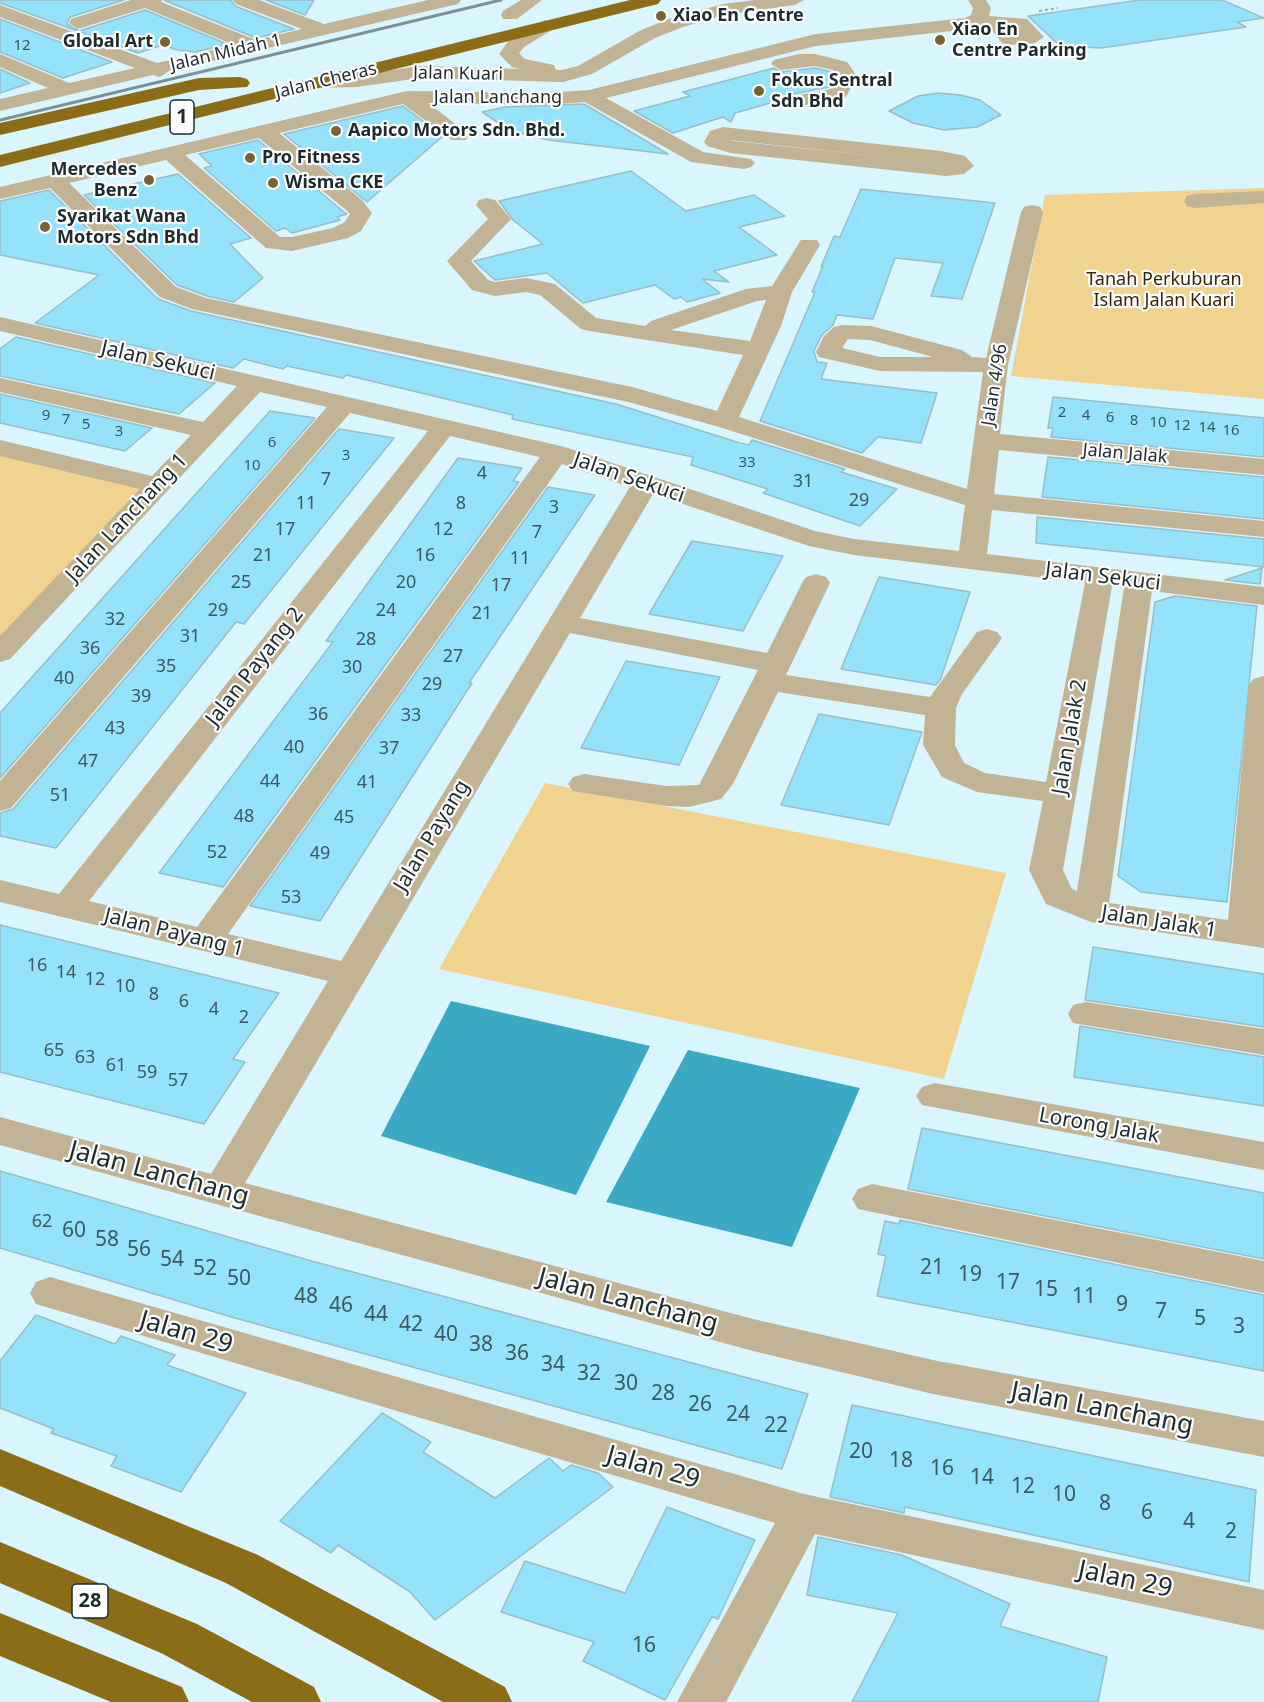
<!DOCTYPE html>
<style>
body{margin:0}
canvas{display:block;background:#d9f5fe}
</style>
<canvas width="1264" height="1702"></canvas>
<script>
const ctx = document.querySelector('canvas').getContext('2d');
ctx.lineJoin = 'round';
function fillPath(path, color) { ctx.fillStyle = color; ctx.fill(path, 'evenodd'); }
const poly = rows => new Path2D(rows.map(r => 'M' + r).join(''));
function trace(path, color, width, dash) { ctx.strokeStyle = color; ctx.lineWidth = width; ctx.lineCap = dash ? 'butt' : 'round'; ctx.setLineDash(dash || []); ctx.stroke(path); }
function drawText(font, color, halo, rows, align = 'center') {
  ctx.font = font + ' "Noto Sans",sans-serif'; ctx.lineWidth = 4.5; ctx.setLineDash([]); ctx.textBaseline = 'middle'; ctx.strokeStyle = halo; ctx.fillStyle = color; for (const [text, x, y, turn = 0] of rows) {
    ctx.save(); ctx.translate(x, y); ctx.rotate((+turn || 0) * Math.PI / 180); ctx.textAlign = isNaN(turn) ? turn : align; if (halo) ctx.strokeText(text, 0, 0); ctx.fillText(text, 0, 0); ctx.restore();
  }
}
const green = poly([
 [1264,188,1264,399,1011,376,1045,195],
 [0,448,158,485,0,653],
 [545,783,1006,873,944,1079,439,969]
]);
const water = poly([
 [451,1001,650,1046,576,1195,381,1136],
 [688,1050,860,1088,792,1247,606,1202]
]);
const building = poly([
 [0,0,124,0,70,17,67,24,79,31,145,10,227,44,196,52,177,50,163,45,138,53,0,3,0,0],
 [164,0,231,0,235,6,294,29,256,38,164,0],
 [266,0,314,0,305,15,266,0],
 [1140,0,1222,0,1264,18,1237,22,1246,27,1101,48,1060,46,1028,16,1140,0],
 [0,19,112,62,63,78,0,52,0,19],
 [774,68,781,72,815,68,832,72,834,76,829,87,779,97,774,102,735,113,731,122,723,117,673,133,634,111,690,96,683,92,774,68],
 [0,69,30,83,0,93,0,69],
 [938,93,961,95,980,100,1001,115,977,127,944,130,913,123,889,111,918,96,938,93],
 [584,104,668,154,549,140,511,131,482,112,505,107,584,104],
 [403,106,443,136,367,202,284,134,403,106],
 [258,140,344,212,347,214,337,217,340,220,292,233,285,228,276,231,204,168,212,166,199,154,258,140],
 [631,171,686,211,754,195,785,216,739,227,777,255,714,271,729,282,702,279,720,293,687,302,681,297,674,299,655,285,583,303,547,273,495,280,474,261,543,244,513,220,499,201,631,171],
 [178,174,251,238,230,244,263,278,234,302,207,296,177,285,84,195,178,174],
 [861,189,995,203,962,299,931,296,943,263,895,258,873,319,837,315,833,325,822,335,814,351,817,362,827,363,821,379,937,393,921,443,878,437,862,453,760,421,815,292,812,292,823,266,821,267,834,236,840,237,861,189],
 [49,190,158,299,191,311,616,404,740,443,749,445,752,440,845,469,841,472,897,489,860,526,763,493,768,489,691,465,693,457,512,419,513,415,346,375,343,378,287,366,283,369,244,359,233,368,35,323,99,275,0,255,0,201,49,190],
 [16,337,215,383,179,414,0,376,0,349,16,337],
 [0,394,152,428,125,451,0,423,0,394],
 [1053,397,1264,418,1264,457,1051,437,1053,428,1048,428,1053,397],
 [270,411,315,418,0,778,0,713,270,411],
 [339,429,394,438,244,624,236,622,56,848,0,836,0,813,13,809,339,429],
 [1048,457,1264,477,1264,519,1042,497,1048,457],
 [458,458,522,468,513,481,519,482,223,887,159,873,333,642,326,641,458,458],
 [548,487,595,495,469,683,472,683,320,921,250,906,548,487],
 [1037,517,1264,539,1264,567,1036,543,1037,517],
 [692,541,783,556,743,631,649,614,692,541],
 [1262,568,1260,584,1225,580,1262,568],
 [879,577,970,592,941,678,936,685,841,669,879,577],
 [1175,596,1257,606,1227,902,1141,892,1118,876,1155,602,1175,596],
 [626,661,720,677,679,765,581,748,626,661],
 [819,714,922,732,889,825,781,805,819,714],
 [0,925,160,964,279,993,233,1059,245,1062,204,1124,0,1072,0,925],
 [1093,947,1264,974,1264,1027,1085,1000,1093,947],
 [1080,1026,1264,1057,1264,1106,1074,1077,1080,1026],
 [922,1128,1264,1193,1264,1259,908,1189,922,1128],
 [0,1171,308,1260,808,1394,782,1469,235,1318,0,1248,0,1171],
 [900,1220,1264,1295,1264,1371,877,1296,886,1256,878,1254,885,1221,899,1224,900,1220],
 [36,1315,115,1344,121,1336,175,1355,167,1365,246,1393,181,1492,111,1466,117,1456,51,1433,54,1429,0,1408,0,1361,36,1315],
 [852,1405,1256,1490,1249,1582,905,1507,904,1513,830,1497,852,1405],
 [382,1413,431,1442,423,1452,495,1498,549,1458,563,1471,571,1465,598,1473,613,1487,435,1620,410,1592,338,1545,331,1553,280,1521,382,1413],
 [667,1507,755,1540,718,1619,712,1617,665,1700,583,1661,594,1642,501,1612,525,1561,625,1593,667,1507],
 [818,1537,902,1555,1010,1604,1000,1626,1107,1657,1098,1702,852,1702,898,1613,807,1595,818,1537]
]);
const path = poly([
 [1039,11,1058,8]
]);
const minor = poly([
 [162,0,161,2,256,40,302,29,236,4,233,0,259,0,324,24,428,0,461,0,458,4,169,71,160,77,153,75,0,111,0,99,48,88,0,67,0,54,69,83,135,68,0,17,0,5,157,63,234,45,145,8,78,29,69,23,71,19,131,0,162,0],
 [521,0,542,0,517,19,503,19,501,15,503,11,521,0],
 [755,0,804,0,795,5,724,15,683,27,655,38,592,74,563,82,420,78,357,87,319,88,309,82,319,76,357,75,420,66,520,69,512,67,499,54,510,39,545,20,554,26,552,30,524,47,519,53,525,59,554,65,556,70,562,70,578,66,641,30,669,19,723,4,755,0],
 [968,0,986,0,991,8,989,16,1027,19,1044,37,1035,43,1009,45,1002,43,989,27,980,25,969,29,816,46,606,98,703,152,751,159,755,163,751,167,744,169,691,162,585,102,545,105,428,103,466,132,469,136,466,140,452,140,403,104,279,133,362,200,372,213,361,231,348,238,292,251,266,248,166,160,69,183,176,287,206,298,632,387,717,411,743,355,589,331,581,329,540,295,526,292,495,296,472,290,447,261,488,219,476,205,479,200,487,198,495,200,511,219,471,261,488,280,495,282,526,278,555,284,596,318,645,326,651,321,746,289,772,286,801,240,817,240,820,245,792,292,781,326,739,417,967,489,983,372,880,371,819,357,816,352,824,336,834,327,842,325,871,326,962,350,972,357,986,358,1021,212,1024,207,1032,205,1040,207,1043,212,1008,365,1000,434,1264,459,1264,475,999,450,994,494,1264,521,1264,537,992,510,987,554,1264,587,1264,605,1152,591,1109,903,1228,920,1249,685,1253,679,1264,676,1264,948,1091,922,1046,904,1029,870,1043,801,977,792,942,777,923,745,925,715,778,692,733,784,721,799,689,807,666,806,573,791,568,784,573,777,584,774,666,786,699,785,758,670,570,633,245,1183,753,1319,933,1360,1264,1421,1264,1457,933,1394,753,1351,0,1145,0,1117,211,1174,328,981,0,902,0,880,59,894,428,431,350,413,11,808,0,811,0,781,327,407,260,392,10,659,0,662,0,636,140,489,0,456,0,440,152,476,191,435,0,392,0,378,203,422,237,386,0,331,0,317,565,447,815,531,854,539,959,551,965,505,716,426,628,402,192,309,160,297,50,188,0,199,0,187,407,91,545,93,589,90,816,34,965,18,971,15,973,8,968,0],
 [1010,29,1015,29,1019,33,1014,33,1010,29],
 [259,138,346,210,350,214,345,222,333,228,292,237,280,237,185,155,259,138],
 [766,300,750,341,671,330,757,301,766,300],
 [848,339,870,340,933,357,880,357,842,348,848,339],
 [450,436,540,457,197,927,89,901,450,436],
 [562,464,630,487,341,961,228,934,562,464],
 [653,494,809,546,854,555,1085,583,1046,782,985,773,964,763,955,745,956,708,962,694,1002,638,997,632,987,629,977,632,930,697,786,675,830,583,826,577,816,574,806,577,802,583,767,653,580,618,653,494],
 [1112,586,1124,588,1077,891,1072,889,1063,870,1112,586],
 [799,54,815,54,847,62,857,76,846,97,786,109,779,107,776,103,779,99,831,89,837,76,833,70,815,66,781,70,771,64,774,60,799,54],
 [723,127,941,151,965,156,974,166,964,174,946,176,731,153,707,146,704,142,710,131,723,127],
 [729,140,902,159,733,141,729,140],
 [1264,191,1264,203,1195,208,1187,206,1184,201,1187,196,1195,194,1264,191],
 [1086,1002,1264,1029,1264,1055,1073,1023,1068,1014,1073,1005,1086,1002],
 [935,1083,1264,1142,1264,1170,922,1105,916,1096,922,1087,935,1083],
 [872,1184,1264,1261,1264,1293,858,1209,852,1199,858,1189,872,1184],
 [50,1277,804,1494,1264,1590,1264,1630,815,1534,726,1702,677,1702,775,1523,36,1304,30,1293,36,1282,50,1277]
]);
const highway = poly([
 [630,0,661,0,658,4,0,167,0,155,630,0],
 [240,77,247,79,250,83,247,87,199,90,0,135,0,123,199,78,240,77],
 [0,1449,258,1555,505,1687,512,1702,443,1702,226,1583,0,1486,0,1449],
 [0,1542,197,1624,314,1687,321,1702,252,1702,163,1654,0,1583,0,1542],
 [0,1613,182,1687,189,1702,111,1702,0,1656,0,1613]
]);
const rail = poly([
 [0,120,501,0]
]);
const markers = [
 [661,16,6,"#776332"],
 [940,40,6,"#776332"],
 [165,42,6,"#776332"],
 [759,91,6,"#776332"],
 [336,131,6,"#776332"],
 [250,158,6,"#776332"],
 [149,180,6,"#776332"],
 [273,183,6,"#776332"],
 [45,227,6,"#776332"]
];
const farNumbernames = [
 ["12",22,46],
 ["2",1062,413],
 ["9",46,416],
 ["4",1086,416],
 ["6",1110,418],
 ["7",66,420],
 ["8",1134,421],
 ["10",1158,423],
 ["5",86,425],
 ["12",1182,426],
 ["14",1207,428],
 ["16",1231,431],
 ["3",119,432],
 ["6",272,443],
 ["3",346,456],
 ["33",747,463],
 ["10",252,466]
];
const farPoinames = [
 ["Xiao En Centre",673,16],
 ["Xiao En",952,30],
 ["Centre Parking",952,51],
 ["Global Art",153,42,"right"],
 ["Fokus Sentral",771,81],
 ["Sdn Bhd",771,102],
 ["Aapico Motors Sdn. Bhd.",348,131],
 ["Pro Fitness",262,158],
 ["Mercedes",137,170,"right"],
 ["Benz",137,191,"right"],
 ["Wisma CKE",285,183],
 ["Syarikat Wana",57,217],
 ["Motors Sdn Bhd",57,238]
];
const farStreetnames = [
 ["Jalan Midah 1",226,53,-13],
 ["Jalan Kuari",458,74,1],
 ["Jalan Cheras",326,81,-14],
 ["Jalan Lanchang",498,98],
 ["Jalan 4/96",995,385,-81],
 ["Jalan Jalak",1125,454,5]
];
const farParknames = [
 ["Tanah Perkuburan",1164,280],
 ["Islam Jalan Kuari",1164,301]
];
const numberNames = [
 ["4",482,474],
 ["7",326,480],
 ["31",803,482],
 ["29",859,501],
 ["11",306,504],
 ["8",461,504],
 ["3",554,508],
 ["17",285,530],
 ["12",443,530],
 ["7",537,533],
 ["21",263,556],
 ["16",425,556],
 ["11",520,559],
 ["25",241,583],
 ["20",406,583],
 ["17",501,586],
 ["29",218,611],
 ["24",386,611],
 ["21",482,614],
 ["32",115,620],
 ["31",190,637],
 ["28",366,640],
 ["36",90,649],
 ["27",453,657],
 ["35",166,667],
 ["30",352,668],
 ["40",64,679],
 ["29",432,685],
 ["39",141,697],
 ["36",318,715],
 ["33",411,716],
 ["43",115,729],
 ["40",294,748],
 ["37",389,749],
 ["47",88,762],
 ["44",270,782],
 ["41",367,783],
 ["51",60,796],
 ["48",244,817],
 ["45",344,818],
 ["52",217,853],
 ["49",320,854],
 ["53",291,898],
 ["16",37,966],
 ["14",66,973],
 ["12",95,980],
 ["10",125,987],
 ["8",154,995],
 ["6",184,1002],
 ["4",214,1010],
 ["2",244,1018],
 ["65",54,1051],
 ["63",85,1058],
 ["61",116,1066],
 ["59",147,1073],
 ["57",178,1081],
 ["62",42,1222]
];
const shields = [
 [182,117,24],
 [90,1601,36]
];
const shieldNames = [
 ["1",182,117],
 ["28",90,1601]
];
const streetNames = [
 ["Jalan Sekuci",158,361,13],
 ["Jalan Sekuci",629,478,19],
 ["Jalan Lanchang 1",127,518,-47],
 ["Jalan Sekuci",1103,577,7],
 ["Jalan Payang 2",255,667,-52],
 ["Jalan Jalak 2",1070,737,-80],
 ["Jalan Payang",432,836,-59],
 ["Jalan Jalak 1",1159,922,9],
 ["Jalan Payang 1",174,933,14],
 ["Lorong Jalak",1099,1126,10]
];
const nearNumbernames = [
 ["60",74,1231],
 ["58",107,1240],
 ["56",139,1250],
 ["54",172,1260],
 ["21",932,1268],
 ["52",205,1269],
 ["19",970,1275],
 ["50",239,1279],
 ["17",1008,1283],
 ["15",1046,1290],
 ["48",306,1297],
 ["11",1084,1297],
 ["9",1122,1305],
 ["46",341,1306],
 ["7",1161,1312],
 ["44",376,1315],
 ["5",1200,1319],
 ["42",411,1325],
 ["3",1239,1327],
 ["40",446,1335],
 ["38",481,1345],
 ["36",517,1354],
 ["34",553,1365],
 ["32",589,1374],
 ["30",626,1384],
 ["28",663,1394],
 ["26",700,1405],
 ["24",738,1415],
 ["22",776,1426],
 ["20",861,1452],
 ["18",901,1461],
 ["16",942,1469],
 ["14",982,1478],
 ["12",1023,1487],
 ["10",1064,1495],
 ["8",1105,1504],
 ["6",1147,1513],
 ["4",1189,1522],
 ["2",1231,1532],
 ["16",644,1646]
];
const nearStreetnames = [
 ["Jalan Lanchang",159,1174,15],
 ["Jalan Lanchang",628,1301,15],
 ["Jalan 29",186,1333,16],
 ["Jalan Lanchang",1102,1409,11],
 ["Jalan 29",653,1468,16],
 ["Jalan 29",1125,1580,12]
];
fillPath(green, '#f0d38e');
fillPath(water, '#3ba9c4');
fillPath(building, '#94e3fa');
trace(building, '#9abdc7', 1.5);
trace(path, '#95acb3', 2, [3, 3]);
fillPath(minor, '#c1b393');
fillPath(highway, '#8b6c17');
trace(rail, '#7b9097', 3);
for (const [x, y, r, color] of markers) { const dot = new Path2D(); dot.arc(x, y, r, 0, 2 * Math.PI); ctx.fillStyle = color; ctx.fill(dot); trace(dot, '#fdfdfd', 2); }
drawText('15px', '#3b5962', null, farNumbernames);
drawText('bold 18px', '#1d2b2f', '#fdfdfd', farPoinames, 'left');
drawText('18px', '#1d2b2f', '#fdfdfd', farStreetnames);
drawText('18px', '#362805', '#fdfdfd', farParknames);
drawText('18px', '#3b5962', null, numberNames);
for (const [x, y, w] of shields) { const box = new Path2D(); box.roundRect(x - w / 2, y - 17, w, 34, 4.5); ctx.fillStyle = '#fdfdfd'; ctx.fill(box); trace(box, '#1d2b2f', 1.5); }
drawText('bold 20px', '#1d2b2f', null, shieldNames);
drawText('21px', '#1d2b2f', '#fdfdfd', streetNames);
drawText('21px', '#3b5962', null, nearNumbernames);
drawText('26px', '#1d2b2f', '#fdfdfd', nearStreetnames);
</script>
